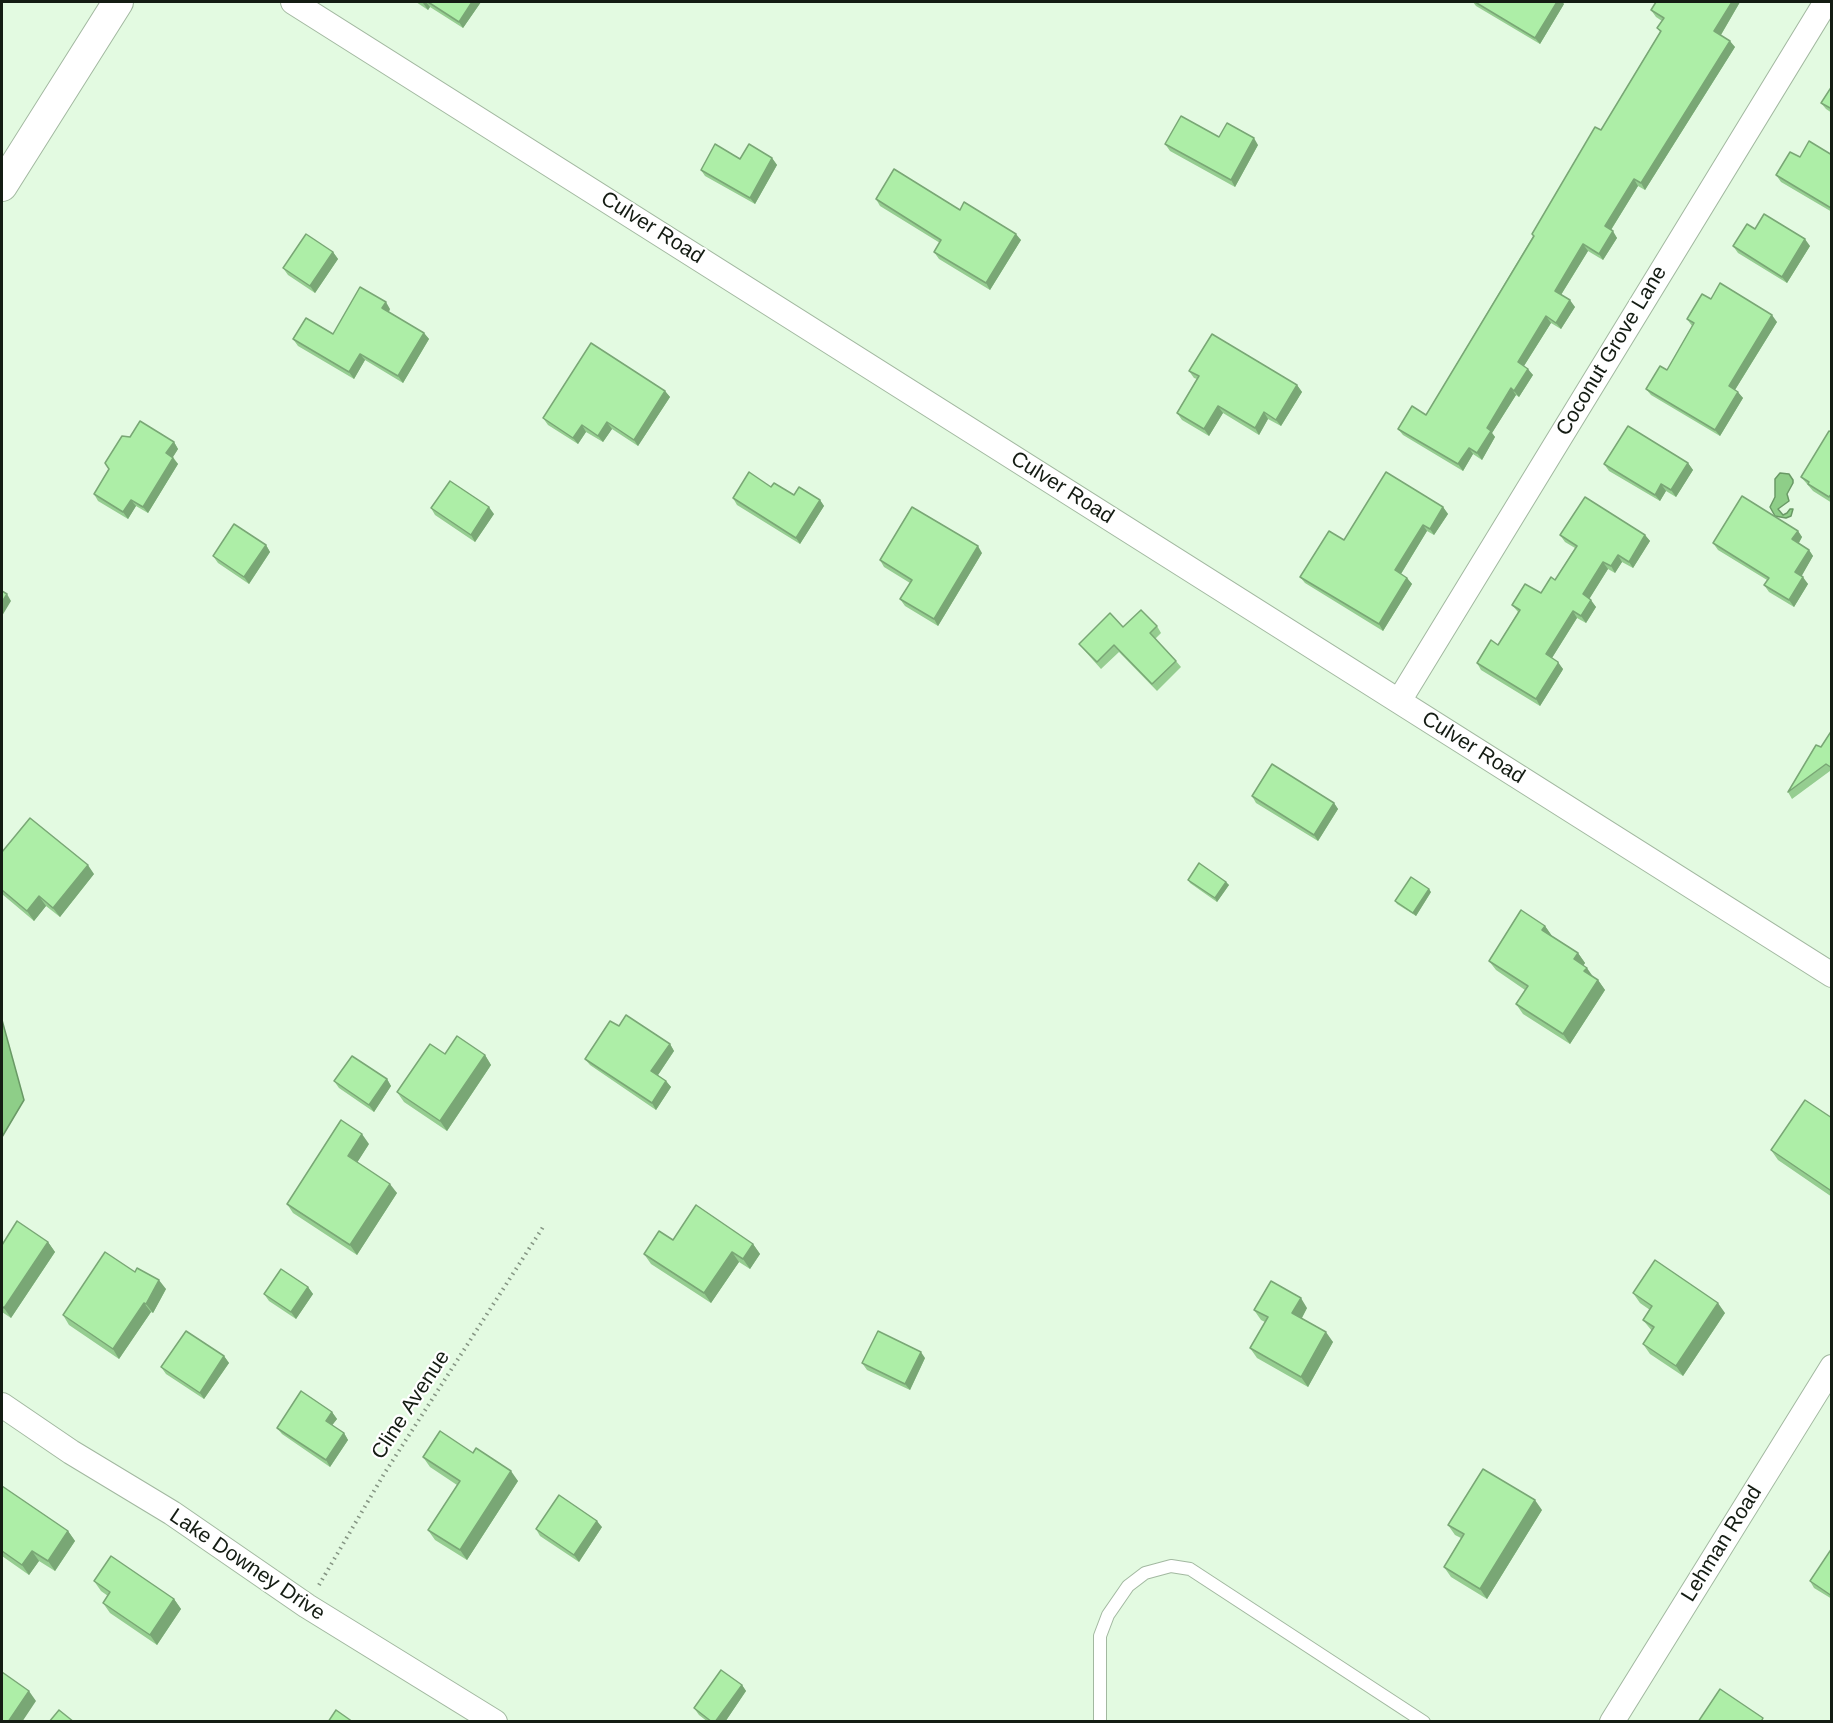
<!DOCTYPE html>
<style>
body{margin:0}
#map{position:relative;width:1833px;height:1723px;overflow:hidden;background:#e3fae1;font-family:Arial,sans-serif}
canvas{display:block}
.frame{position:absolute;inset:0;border:3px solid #141c13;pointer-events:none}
</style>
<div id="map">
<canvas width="1833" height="1723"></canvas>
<div class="frame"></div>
</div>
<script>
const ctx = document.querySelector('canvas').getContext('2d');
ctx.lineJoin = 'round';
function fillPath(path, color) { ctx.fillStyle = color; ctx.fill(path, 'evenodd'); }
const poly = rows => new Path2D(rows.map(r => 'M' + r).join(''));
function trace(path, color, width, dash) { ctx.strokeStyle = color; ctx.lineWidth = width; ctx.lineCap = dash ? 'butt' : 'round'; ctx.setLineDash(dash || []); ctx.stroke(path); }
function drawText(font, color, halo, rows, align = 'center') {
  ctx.font = font + ' Arial,sans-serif'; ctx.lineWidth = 4.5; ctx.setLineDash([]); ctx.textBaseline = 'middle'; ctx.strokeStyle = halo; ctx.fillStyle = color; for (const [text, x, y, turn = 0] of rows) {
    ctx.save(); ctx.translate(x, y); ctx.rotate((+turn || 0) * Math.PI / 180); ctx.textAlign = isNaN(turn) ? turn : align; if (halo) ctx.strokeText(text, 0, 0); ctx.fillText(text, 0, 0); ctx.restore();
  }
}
const water = poly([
 [1780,473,1789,474,1793,480,1793,483,1787,494,1789,501,1778,509,1783,515,1787,513,1790,509,1793,509,1791,516,1786,518,1775,516,1770,507,1775,497,1775,479,1780,473],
 [2,1020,24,1100,2,1137,2,1020]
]);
const path = poly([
 [319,1585,384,1474,545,1224]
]);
const service = poly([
 [1100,1722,1100,1636,1108,1615,1128,1586,1145,1573,1171,1566,1190,1569,1424,1722]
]);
const minor = poly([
 [293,2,1832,975],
 [1399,701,1826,2],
 [2,1405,71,1452,172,1513,307,1606,495,1722],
 [1612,1722,1832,1367]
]);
const tertiary = poly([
 [2,186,118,2]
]);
const wall = poly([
 [416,2,481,2,463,28,430,7,428,10],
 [1473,2,1562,2,1564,4,1540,44,1476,6],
 [1656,2,1740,2,1721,35,1735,47,1645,190,1638,186,1611,230,1617,238,1603,260,1588,251,1561,295,1575,307,1561,329,1551,323,1524,366,1533,375,1519,397,1516,395,1492,433,1495,437,1482,460,1473,454,1463,471,1403,435,1398,429,1426,415,1533,236,1532,234,1601,130,1660,32,1657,28,1662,21,1656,17,1651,10],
 [1832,86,1832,113,1826,109,1821,103],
 [1219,137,1258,145,1235,187,1170,151,1165,144],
 [1832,155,1832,212,1781,182,1776,175,1800,157],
 [772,158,777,165,755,204,705,176,701,170,740,159],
 [876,199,960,210,1021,240,990,290,939,259,934,252,940,243,880,206],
 [1755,229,1810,246,1787,283,1738,253,1733,246],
 [333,252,338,259,315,293,288,275,283,268],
 [1711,299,1777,322,1735,390,1743,398,1720,436,1651,395,1646,389,1667,370,1692,326,1687,319],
 [390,309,389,312,424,333,429,339,403,383,365,360,354,379,298,346,293,339,333,334],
 [1189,371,1297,385,1302,392,1281,426,1268,419,1259,435,1223,413,1209,436,1182,420,1177,413,1197,379,1194,378],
 [665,391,670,397,638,446,612,429,603,442,586,432,578,444,548,425,543,418],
 [1832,432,1832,503,1813,491,1801,477],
 [174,442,178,449,173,457,178,464,148,513,136,506,128,519,98,501,94,494],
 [1688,463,1693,470,1676,497,1666,491,1660,501,1609,471,1604,464],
 [771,487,794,495,820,500,824,506,800,544,737,505,733,498],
 [1443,507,1448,514,1434,535,1427,531,1401,574,1407,578,1412,584,1383,631,1305,583,1300,577,1344,540],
 [431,508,494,514,475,542,435,515],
 [1798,531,1802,537,1799,543,1809,550,1813,556,1801,576,1808,584,1794,607,1769,592,1764,585,1767,580,1718,550,1713,543],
 [1560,535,1645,535,1650,541,1633,568,1622,562,1615,573,1608,569,1589,599,1596,607,1586,623,1577,618,1552,658,1563,669,1562,671,1540,706,1481,670,1477,663,1498,645,1518,612,1512,605,1541,593,1555,580,1575,548,1565,542],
 [266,545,270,552,249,584,218,563,213,556],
 [982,553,938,626,905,606,900,599,910,583,884,567,880,560],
 [1157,626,1161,633,1155,639,1176,661,1181,667,1157,691,1119,652,1101,669,1084,650,1079,644,1123,627],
 [1832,730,1832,772,1830,771,1792,799,1788,792,1821,747],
 [1252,796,1334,803,1338,809,1318,841,1256,803],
 [2,852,94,874,60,917,46,906,34,921,2,894],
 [1188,880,1226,882,1229,885,1217,902,1190,883],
 [1431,892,1416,916,1397,904,1395,901],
 [1545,926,1552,936,1578,953,1585,963,1583,966,1593,977,1598,980,1605,990,1570,1044,1523,1014,1516,1004,1525,990,1496,970,1489,961],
 [619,1026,670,1044,674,1051,658,1075,666,1081,671,1087,656,1110,590,1065,585,1059],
 [445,1054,485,1055,491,1065,447,1131,404,1102,397,1092],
 [387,1079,391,1086,374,1112,339,1088,334,1081],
 [1832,1118,1832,1197,1778,1160,1771,1150],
 [369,1144,357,1162,397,1193,357,1255,293,1213,287,1204],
 [673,1240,753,1244,760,1254,750,1269,739,1262,711,1303,651,1264,644,1254],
 [48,1242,55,1252,11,1318,2,1312,2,1245],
 [135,1272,166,1289,153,1313,151,1312,119,1359,69,1325,63,1315],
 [308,1287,313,1294,296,1319,269,1301,264,1294],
 [1633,1293,1725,1313,1683,1376,1650,1354,1643,1344,1652,1331,1643,1320,1650,1310,1640,1303],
 [1307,1308,1302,1318,1333,1342,1308,1387,1257,1358,1250,1348,1265,1322,1261,1320,1254,1310],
 [224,1356,229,1363,204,1399,166,1374,161,1367],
 [925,1358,910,1390,867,1370,862,1363],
 [332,1412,337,1419,332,1425,344,1433,348,1440,330,1467,282,1434,277,1428],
 [473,1453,518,1481,467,1560,435,1540,428,1530,457,1485,430,1467,423,1457],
 [2,1486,68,1531,75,1541,55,1571,39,1561,29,1575,2,1556],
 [1542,1510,1487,1599,1451,1577,1444,1567,1461,1538,1455,1535,1448,1525],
 [602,1527,579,1562,540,1536,536,1529],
 [1832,1548,1832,1599,1814,1588,1810,1581],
 [94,1581,174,1599,181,1609,157,1645,110,1613,103,1603,108,1596,101,1591],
 [742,1685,746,1691,725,1722,708,1722,699,1715,694,1708]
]);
const shadedWall = poly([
 [424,2,426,2,430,7,428,10,423,3],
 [472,2,481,2,463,28,459,22],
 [1557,2,1562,2,1564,4,1540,44,1535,38],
 [1732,2,1740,2,1719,38,1714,31],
 [1730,41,1735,47,1645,190,1641,183],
 [1254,138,1258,145,1235,187,1231,180],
 [772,158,777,165,755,204,750,198],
 [1634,179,1638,186,1609,233,1605,226],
 [1613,231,1617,238,1603,260,1599,254],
 [1016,234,1021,240,990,290,986,283],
 [1805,239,1810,246,1787,283,1782,277],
 [1583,244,1588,251,1559,298,1555,291],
 [333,252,338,259,315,293,310,286],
 [1570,300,1575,307,1561,329,1556,323],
 [386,302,390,309,387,315,382,308],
 [1772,315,1777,322,1733,393,1729,386],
 [1546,316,1551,323,1522,369,1518,362],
 [424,333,429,339,403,383,398,376],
 [360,354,365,360,354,379,349,372],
 [1528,369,1533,375,1519,397,1514,391],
 [1297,385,1302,392,1281,426,1276,420],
 [1511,388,1516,395,1492,433,1495,437,1482,460,1477,453,1487,428],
 [665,391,670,397,638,446,634,440],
 [1738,392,1743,398,1720,436,1715,430],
 [1218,406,1223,413,1209,436,1204,429],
 [1264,412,1268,419,1259,435,1255,428],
 [607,422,612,429,603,442,598,436],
 [582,425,586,432,578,444,573,438],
 [174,442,178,449,171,460,166,453],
 [1469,448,1473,454,1463,471,1458,464],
 [173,458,178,464,148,513,143,507],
 [1688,463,1693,470,1676,497,1671,490],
 [1661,484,1666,491,1660,501,1655,495],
 [131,500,136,506,128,519,123,512],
 [820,500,824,506,800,544,796,538],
 [489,507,494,514,475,542,471,535],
 [1443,507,1448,514,1434,535,1430,529],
 [1423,525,1427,531,1399,577,1395,570],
 [1798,531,1802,537,1797,546,1792,539],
 [1645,535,1650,541,1633,568,1629,562],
 [266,545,270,552,249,584,244,577],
 [978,546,982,553,938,626,934,619],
 [1809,550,1813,556,1800,579,1795,572],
 [1618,555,1622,562,1615,573,1611,566],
 [1603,562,1608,569,1588,601,1583,594],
 [1803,577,1808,584,1794,607,1789,600],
 [1407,578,1412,584,1383,631,1379,624],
 [7,594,11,601,2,616,2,602],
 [1591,600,1596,607,1586,623,1581,616],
 [1573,611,1577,618,1550,661,1546,654],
 [1558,662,1563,669,1562,671,1540,706,1536,699],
 [1334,803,1338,809,1318,841,1314,835],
 [88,865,94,874,60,917,53,908],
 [1226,882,1229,885,1217,902,1215,898],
 [1429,889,1431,892,1416,916,1413,913],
 [39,896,46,906,34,921,27,911],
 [1545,926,1552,936,1542,930],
 [1578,953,1585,963,1581,969,1574,959],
 [1587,968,1594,978,1584,971],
 [1598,980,1605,990,1570,1044,1563,1034],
 [670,1044,674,1051,656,1078,651,1071],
 [485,1055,491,1065,447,1131,440,1121],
 [387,1079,391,1086,374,1112,369,1105],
 [666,1081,671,1087,656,1110,652,1103],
 [362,1134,369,1144,355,1166,348,1156],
 [390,1184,397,1193,357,1255,350,1245],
 [48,1242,55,1252,11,1318,4,1308],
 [753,1244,760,1254,750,1269,743,1259],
 [732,1252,739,1262,711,1303,704,1293],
 [159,1280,166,1289,153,1313,146,1304],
 [308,1287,313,1294,296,1319,291,1312],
 [1301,1298,1307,1308,1299,1323,1292,1313],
 [144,1303,151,1312,119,1359,113,1349],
 [1718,1303,1725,1313,1683,1376,1676,1366],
 [1326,1332,1333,1342,1308,1387,1301,1377],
 [921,1352,925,1358,910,1390,905,1384],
 [224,1356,229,1363,204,1399,200,1393],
 [332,1412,337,1419,330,1428,326,1421],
 [344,1433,348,1440,330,1467,326,1460],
 [511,1471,518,1481,467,1560,460,1550],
 [1535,1500,1542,1510,1487,1599,1480,1589],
 [597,1521,602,1527,579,1562,574,1555],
 [68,1531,75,1541,55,1571,48,1561],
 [32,1551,39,1561,29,1575,22,1565],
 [174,1599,181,1609,157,1645,150,1635],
 [742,1685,746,1691,725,1722,715,1722],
 [29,1691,36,1701,22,1722,8,1722]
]);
const building = poly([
 [428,2,472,2,459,22,428,2],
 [1475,2,1557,2,1535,38,1475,2],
 [1656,2,1732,2,1714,31,1730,41,1641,183,1634,179,1605,226,1613,231,1599,254,1583,244,1555,291,1570,300,1556,323,1546,316,1518,362,1528,369,1514,391,1511,388,1487,428,1491,431,1477,453,1469,448,1458,464,1398,429,1412,406,1426,415,1534,236,1532,234,1595,127,1601,130,1661,31,1657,28,1664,18,1651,10,1656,2],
 [1832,86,1832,109,1821,103,1832,86],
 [1181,116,1219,137,1227,123,1254,138,1231,180,1165,144,1181,116],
 [1809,141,1832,155,1831,208,1776,175,1790,152,1800,157,1809,141],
 [715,144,740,159,749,144,772,158,750,198,701,170,715,144],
 [894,169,960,210,964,202,1016,234,986,283,934,252,941,240,876,199,894,169],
 [1764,214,1805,239,1782,277,1733,246,1747,224,1755,229,1764,214],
 [306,234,333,252,310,286,283,268,306,234],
 [1720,283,1772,315,1729,386,1738,392,1715,430,1646,389,1660,366,1667,370,1694,323,1687,319,1702,294,1711,299,1720,283],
 [360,287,386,302,382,308,424,333,398,376,360,354,349,372,293,339,306,318,333,334,360,287],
 [1212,334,1297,385,1276,420,1264,412,1255,428,1218,406,1204,429,1177,413,1199,376,1189,371,1212,334],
 [591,343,665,391,634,440,607,422,598,436,582,425,573,438,543,418,591,343],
 [140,421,174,442,166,453,173,458,143,507,131,500,123,512,94,494,109,469,105,463,122,436,130,437,140,421],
 [1628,426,1688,463,1671,490,1661,484,1655,495,1604,464,1628,426],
 [1829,431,1832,432,1832,493,1829,497,1808,484,1809,482,1801,477,1829,431],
 [749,472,771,487,774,483,794,495,799,487,820,500,796,538,733,498,749,472],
 [1386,472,1443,507,1430,529,1423,525,1395,570,1407,578,1379,624,1300,577,1329,531,1344,540,1386,472],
 [450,481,489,507,471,535,431,508,450,481],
 [1742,496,1798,531,1792,539,1809,550,1795,572,1803,577,1789,600,1764,585,1769,578,1713,543,1742,496],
 [1585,497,1645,535,1629,562,1618,555,1611,566,1603,562,1583,594,1591,600,1581,616,1573,611,1546,654,1558,662,1558,664,1536,699,1477,663,1491,640,1498,645,1520,610,1512,605,1525,584,1541,593,1551,577,1555,580,1577,546,1560,535,1585,497],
 [912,507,978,546,934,619,900,599,912,580,880,560,912,507],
 [234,524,266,545,244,577,213,556,234,524],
 [2,591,7,594,2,602,2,591],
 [1141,610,1157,626,1150,633,1176,661,1152,684,1114,645,1097,662,1079,644,1110,613,1123,627,1141,610],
 [1832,730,1832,768,1826,764,1788,792,1816,745,1821,747,1832,730],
 [1272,764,1334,803,1314,835,1252,796,1272,764],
 [30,818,88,865,53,908,39,896,27,911,2,890,2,852,30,818],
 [1199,863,1226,882,1215,898,1188,880,1199,863],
 [1411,877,1429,889,1413,913,1395,901,1411,877],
 [1521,910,1545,926,1542,930,1578,953,1574,959,1587,968,1584,971,1598,980,1563,1034,1516,1004,1528,986,1489,961,1521,910],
 [626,1015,670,1044,651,1071,666,1081,652,1103,585,1059,610,1021,619,1026,626,1015],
 [457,1036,485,1055,440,1121,397,1092,430,1044,445,1054,457,1036],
 [352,1056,387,1079,369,1105,334,1081,352,1056],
 [1805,1100,1832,1118,1832,1187,1830,1190,1771,1150,1805,1100],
 [341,1120,362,1134,348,1156,390,1184,350,1245,287,1204,341,1120],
 [696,1205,753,1244,743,1259,732,1252,704,1293,644,1254,659,1231,673,1240,696,1205],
 [17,1221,48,1242,4,1308,2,1306,2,1245,17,1221],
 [105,1252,135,1272,137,1268,159,1280,146,1304,144,1303,113,1349,63,1315,105,1252],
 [1655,1260,1718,1303,1676,1366,1643,1344,1654,1327,1643,1320,1652,1306,1633,1293,1655,1260],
 [281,1269,308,1287,291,1312,264,1294,281,1269],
 [1271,1281,1301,1298,1292,1313,1326,1332,1301,1377,1250,1348,1268,1317,1254,1310,1271,1281],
 [186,1331,224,1356,200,1393,161,1367,186,1331],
 [878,1331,921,1352,905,1384,862,1363,878,1331],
 [301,1391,332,1412,326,1421,344,1433,326,1460,277,1428,301,1391],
 [440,1431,473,1453,476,1448,511,1471,460,1550,428,1530,460,1481,423,1457,440,1431],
 [1483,1469,1535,1500,1480,1589,1444,1567,1464,1534,1448,1525,1483,1469],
 [2,1486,68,1531,48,1561,32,1551,22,1565,2,1551,2,1486],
 [559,1495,597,1521,574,1555,536,1529,559,1495],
 [1832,1548,1832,1596,1810,1581,1832,1548],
 [111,1556,174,1599,150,1635,103,1603,110,1592,94,1581,111,1556],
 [721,1670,742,1685,715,1722,712,1722,694,1708,721,1670],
 [2,1672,29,1691,8,1722,2,1722,2,1672],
 [1720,1689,1763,1718,1761,1722,1698,1722,1720,1689],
 [59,1710,74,1722,49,1722,59,1710],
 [336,1710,353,1722,328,1722,336,1710]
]);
const streetNames = [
 ["Culver Road",652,228,32],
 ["Coconut Grove Lane",1612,351,-59],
 ["Culver Road",1062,488,32],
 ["Culver Road",1473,748,32],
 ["Cline Avenue",411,1405,-57],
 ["Lehman Road",1722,1544,-58],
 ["Lake Downey Drive",247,1565,34]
];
fillPath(water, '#8ece88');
trace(water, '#699965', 1.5);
trace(service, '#a2b8a0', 14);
trace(minor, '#a2b8a0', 26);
trace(tertiary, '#a2b8a0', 32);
trace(path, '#849482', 4, [1.5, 4.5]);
trace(service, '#fff', 12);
trace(minor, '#fff', 24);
trace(tertiary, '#fff', 30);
fillPath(wall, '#95cd90');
fillPath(shadedWall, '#79a775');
fillPath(building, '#adeea7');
trace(building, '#79a775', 1.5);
drawText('21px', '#141c13', '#fff', streetNames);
</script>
